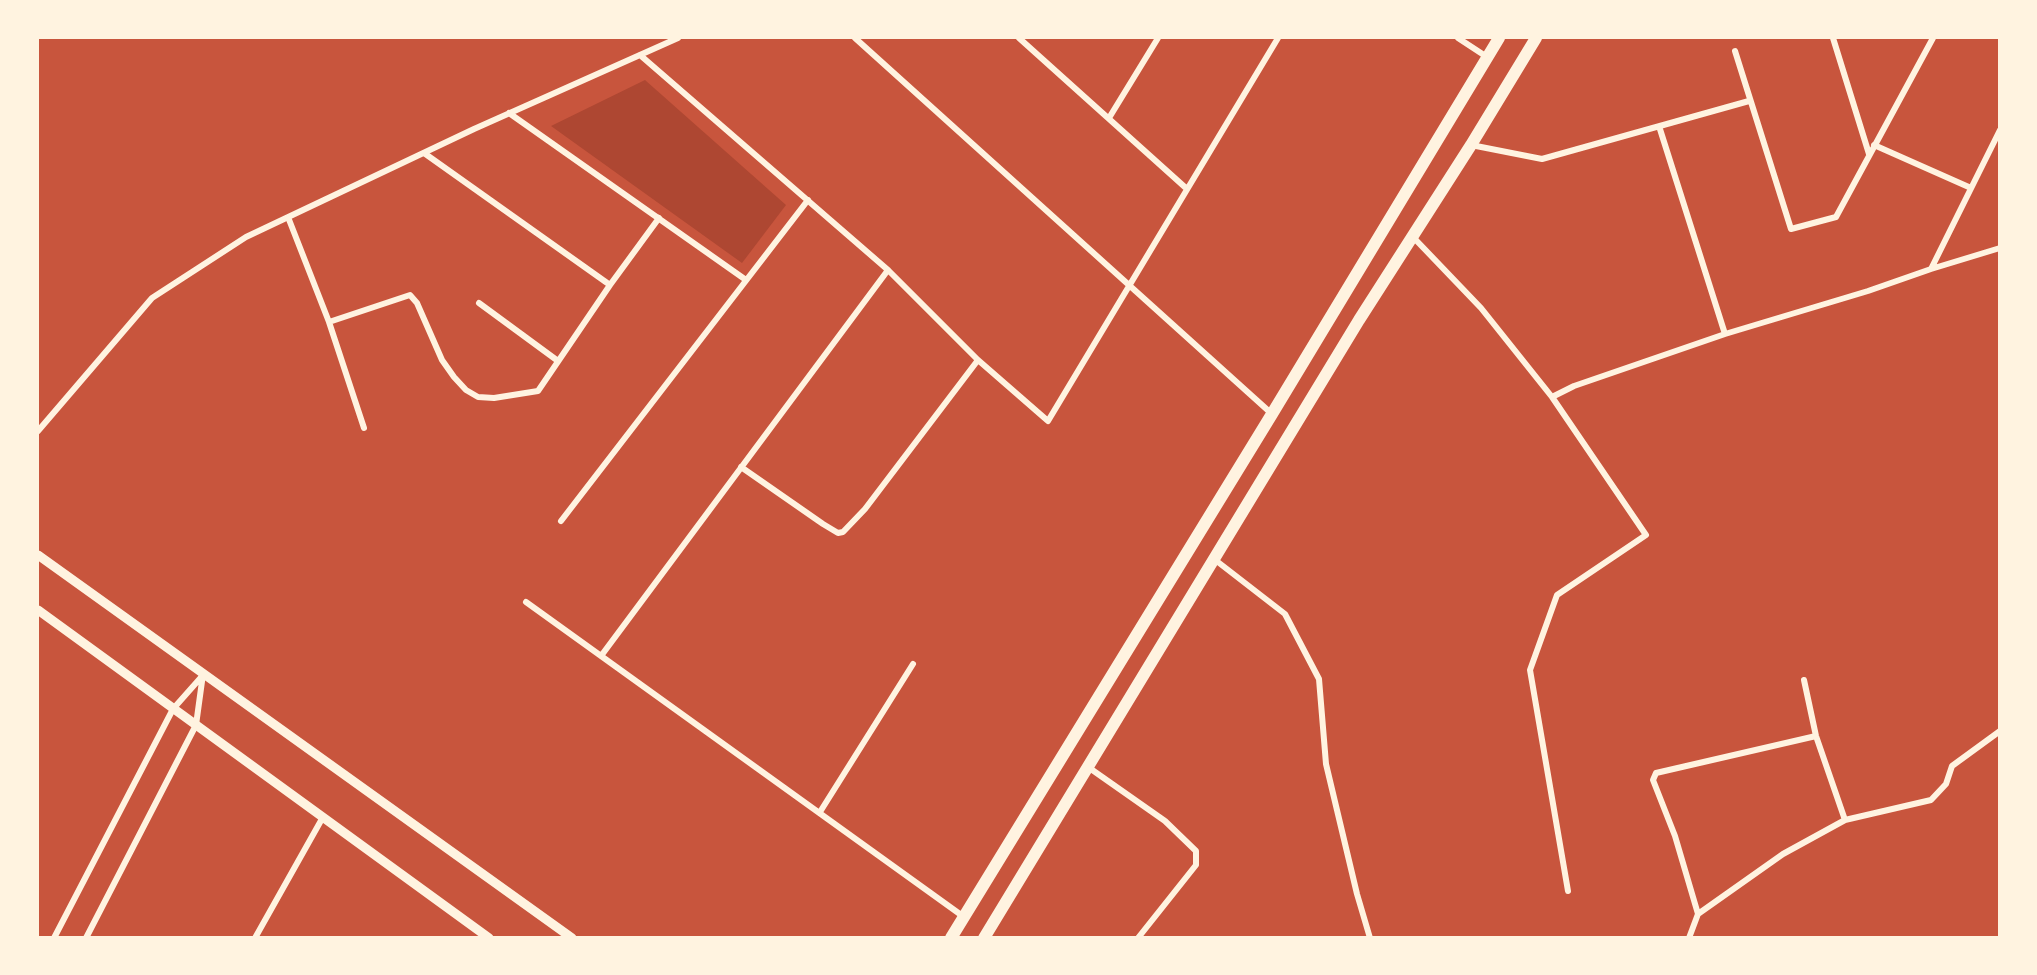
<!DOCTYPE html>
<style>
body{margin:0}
#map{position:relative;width:2037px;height:975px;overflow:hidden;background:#c8553d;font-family:"Roboto Serif",serif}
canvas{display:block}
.frame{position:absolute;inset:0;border:39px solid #fff3e0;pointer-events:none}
</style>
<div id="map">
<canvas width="2037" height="975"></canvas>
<div class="frame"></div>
</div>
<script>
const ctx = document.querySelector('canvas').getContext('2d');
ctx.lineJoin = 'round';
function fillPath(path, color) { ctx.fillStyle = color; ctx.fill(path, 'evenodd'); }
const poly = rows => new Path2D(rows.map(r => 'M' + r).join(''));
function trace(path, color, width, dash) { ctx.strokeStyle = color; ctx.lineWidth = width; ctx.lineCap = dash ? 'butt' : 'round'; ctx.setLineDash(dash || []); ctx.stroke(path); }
const green = poly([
 [645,80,786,205,742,263,551,126]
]);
const minor = poly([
 [855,38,1272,414],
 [1019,38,1187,189],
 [1458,38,1487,57],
 [1833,38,1869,154],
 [1735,51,1791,229,1836,217,1933,38],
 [640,55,888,270,978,360,1048,421,1278,38],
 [509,113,746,280],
 [1109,118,1158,38],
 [1659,126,1725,334],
 [2000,130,1931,269,2000,248],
 [1471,145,1542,159,1749,101],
 [1874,145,1971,188],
 [424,153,610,285],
 [288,217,329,322],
 [1413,237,1481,308,1552,397,1646,535,1557,595,1530,670,1568,891],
 [479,303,558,361],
 [1552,397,1574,386,1725,334,1868,291,1931,269],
 [364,428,329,322,410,295,417,303,442,360,454,377,466,390,478,397,494,398,538,391,610,285,659,218],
 [38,431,152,298,246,237,474,129,678,38],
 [741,467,823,524,838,533,843,532,865,509,978,360],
 [561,521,808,200],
 [1214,559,1285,614,1319,679,1326,764,1357,894,1370,938],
 [526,602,964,917],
 [601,656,888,270],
 [1804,680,1816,736,1845,820],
 [1088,767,1165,821,1196,851,1196,865,1138,938],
 [820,812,913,664],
 [1698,914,1675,836,1653,780,1656,773,1816,736],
 [54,938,173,709,204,674],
 [86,938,196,725,203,674],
 [255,938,323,817],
 [1689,938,1698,914,1783,854,1845,820,1931,800,1946,784,1952,766,2000,731]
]);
const tertiary = poly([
 [38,555,572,938],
 [38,610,489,938]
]);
const trunk = poly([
 [951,938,1272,414,1499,38],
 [984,938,1359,320,1471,145,1536,38]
]);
fillPath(green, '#ae4732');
trace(minor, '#fff3e0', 6);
trace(tertiary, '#fff3e0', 9);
trace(trunk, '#fff3e0', 12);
</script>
